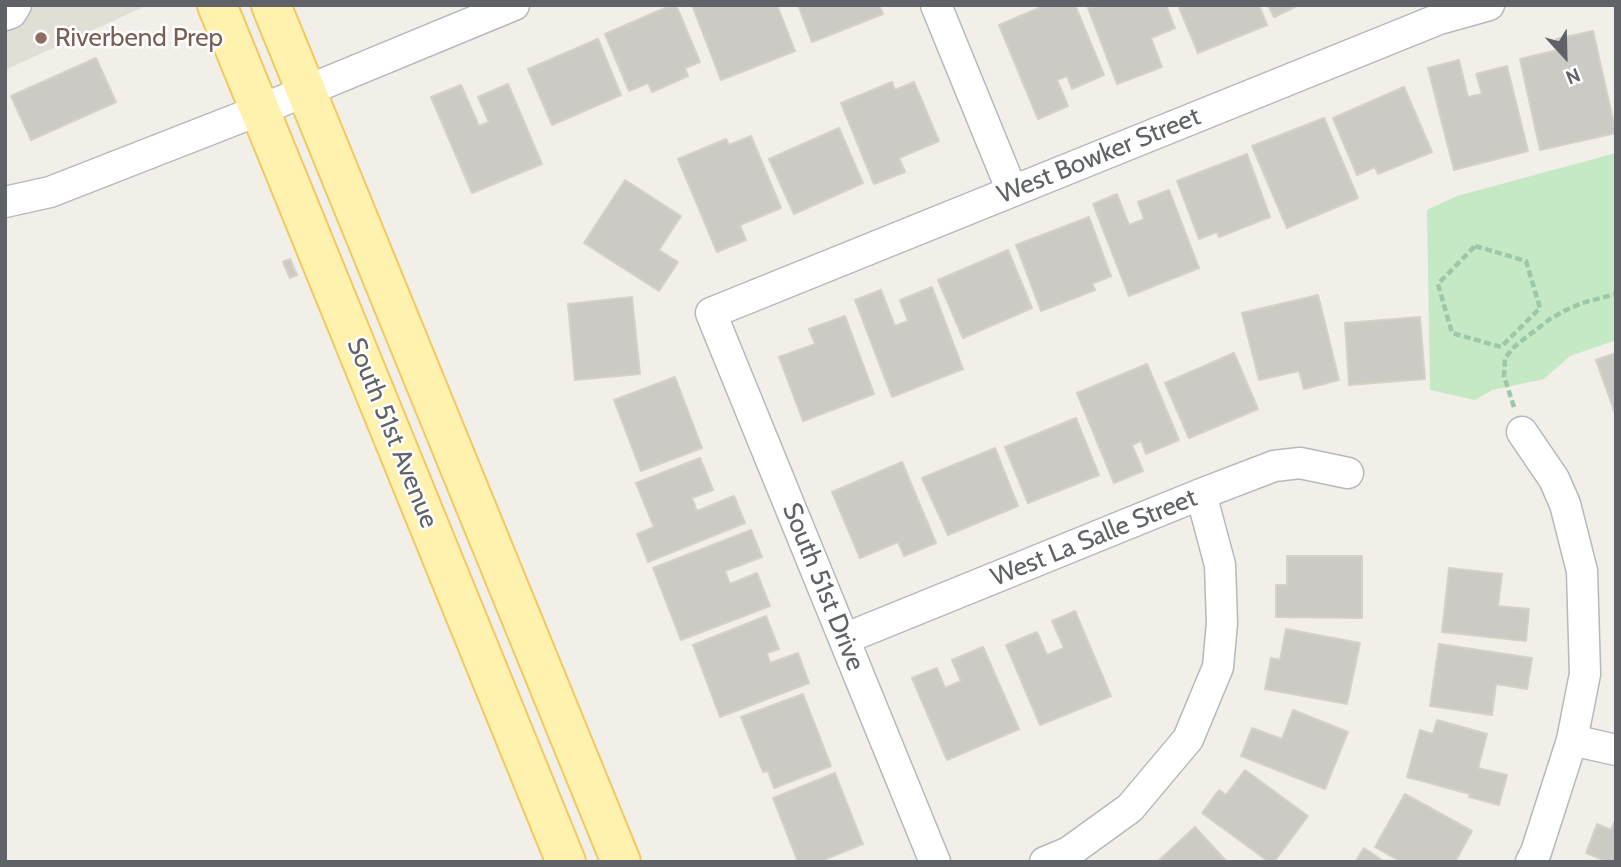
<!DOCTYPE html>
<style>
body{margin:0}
#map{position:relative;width:1621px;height:867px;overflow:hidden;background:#f1efe8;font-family:Cabin,sans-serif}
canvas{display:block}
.frame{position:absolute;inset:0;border:7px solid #5f6368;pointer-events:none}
.north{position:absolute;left:1530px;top:21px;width:70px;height:70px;-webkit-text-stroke:5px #fff;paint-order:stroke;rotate:158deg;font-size:19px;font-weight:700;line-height:28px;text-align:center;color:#5f6368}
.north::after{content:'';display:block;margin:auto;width:24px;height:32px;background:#5f6368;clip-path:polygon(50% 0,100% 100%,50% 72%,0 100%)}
</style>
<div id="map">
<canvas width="1621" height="867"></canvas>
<div class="frame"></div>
<div class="north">N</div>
</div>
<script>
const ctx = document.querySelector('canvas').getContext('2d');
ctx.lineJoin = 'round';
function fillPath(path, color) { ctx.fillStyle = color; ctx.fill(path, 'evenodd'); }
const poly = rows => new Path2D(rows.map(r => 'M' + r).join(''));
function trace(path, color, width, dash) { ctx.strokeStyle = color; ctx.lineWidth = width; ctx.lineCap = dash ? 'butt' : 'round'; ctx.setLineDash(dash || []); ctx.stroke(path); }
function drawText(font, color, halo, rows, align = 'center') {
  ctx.font = font + ' Cabin,sans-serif'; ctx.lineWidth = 5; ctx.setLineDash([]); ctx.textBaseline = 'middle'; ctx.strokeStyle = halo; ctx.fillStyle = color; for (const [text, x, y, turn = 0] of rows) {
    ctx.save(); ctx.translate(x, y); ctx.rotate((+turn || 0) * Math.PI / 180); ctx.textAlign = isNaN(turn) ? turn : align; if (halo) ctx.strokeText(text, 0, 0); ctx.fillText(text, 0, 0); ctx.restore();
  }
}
const education = poly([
 [5,5,148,5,5,70]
]);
const green = poly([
 [1616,153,1616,340,1570,356,1544,379,1492,390,1475,400,1430,390,1427,210,1457,196]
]);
const building = poly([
 [672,5,676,5,700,62,685,68,688,76,652,92,648,83,629,91,605,34,672,5],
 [692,5,777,5,795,51,721,80,692,5],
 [798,5,879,5,883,14,812,42,798,5],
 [1046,5,1075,5,1104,75,1072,89,1067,76,1057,80,1068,106,1038,119,999,25,1046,5],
 [1095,5,1166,5,1175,28,1151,38,1162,67,1117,84,1088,8,1095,5],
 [1178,5,1259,5,1267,25,1198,53,1178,5],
 [1268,5,1297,5,1297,6,1274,17,1268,5],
 [1593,31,1616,133,1540,150,1520,59,1558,50,1556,39,1593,31],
 [598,39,621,95,552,125,528,69,598,39],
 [96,58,116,102,31,140,11,96,96,58],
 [1459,60,1468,97,1482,94,1476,74,1507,66,1528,151,1454,170,1428,68,1459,60],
 [892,82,895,90,914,82,939,141,899,158,905,172,874,184,841,103,892,82],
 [508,84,542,164,472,193,431,97,461,85,479,126,489,122,478,97,508,84],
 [1404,87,1432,152,1378,174,1375,167,1357,175,1333,118,1404,87],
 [1324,118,1358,198,1287,228,1252,146,1324,118],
 [839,128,863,183,794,214,769,159,839,128],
 [751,136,781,208,740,225,746,240,717,252,678,159,726,139,729,145,751,136],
 [1247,154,1270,217,1219,237,1217,232,1199,239,1177,181,1247,154],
 [625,180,681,216,659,250,678,262,659,291,584,243,625,180],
 [1169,190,1199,268,1129,296,1093,204,1117,194,1129,225,1144,219,1138,202,1169,190],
 [1089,217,1111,276,1092,284,1095,290,1041,311,1016,245,1089,217],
 [1008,250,1032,308,963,338,938,280,1008,250],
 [290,259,297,275,290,278,283,262,290,259],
 [932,287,963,369,892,397,855,300,881,290,895,326,908,321,900,300,932,287],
 [1318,295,1339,380,1304,389,1299,371,1259,380,1242,313,1318,295],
 [632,297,640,374,575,380,568,304,632,297],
 [845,316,874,394,803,421,779,357,815,344,809,329,845,316],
 [1420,317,1425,379,1349,385,1345,323,1420,317],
 [1234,353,1258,409,1189,438,1165,383,1234,353],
 [1616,353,1616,416,1596,360,1616,353],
 [1147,364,1179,440,1146,454,1141,441,1132,445,1143,471,1114,483,1077,393,1147,364],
 [675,377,702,448,641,471,614,400,675,377],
 [1076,418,1099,475,1028,503,1005,447,1076,418],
 [995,448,1018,506,948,535,922,478,995,448],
 [700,458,713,490,692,498,697,511,734,496,745,523,648,562,637,534,654,527,636,483,700,458],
 [902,462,936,543,904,556,898,542,860,558,832,492,902,462],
 [751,530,762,557,725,571,730,584,757,573,770,606,681,640,653,568,751,530],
 [1287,556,1362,556,1362,618,1276,617,1276,585,1287,585,1287,556],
 [1449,568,1502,574,1498,606,1529,609,1526,641,1442,632,1449,568],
 [1075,611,1111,696,1040,725,1006,645,1037,632,1047,655,1064,648,1052,621,1075,611],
 [766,616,779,649,767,653,770,663,798,653,809,683,720,717,693,645,766,616],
 [1286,629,1360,643,1347,704,1265,689,1271,658,1280,660,1286,629],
 [1439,644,1532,658,1527,689,1496,684,1492,715,1430,706,1439,644],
 [983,647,1019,729,947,760,912,678,937,668,945,688,961,681,952,660,983,647],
 [803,694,831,766,774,788,768,771,763,772,741,717,803,694],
 [1293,710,1348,732,1325,789,1241,756,1252,728,1282,739,1293,710],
 [1437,720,1487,734,1478,768,1507,775,1499,805,1469,797,1470,794,1407,777,1420,730,1433,734,1437,720],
 [1245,770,1308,816,1274,862,1269,862,1202,813,1219,790,1226,795,1245,770],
 [835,773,863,844,818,862,798,862,773,798,835,773],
 [1405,794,1472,831,1455,862,1401,862,1375,847,1405,794],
 [1616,818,1616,862,1608,862,1586,853,1597,824,1611,830,1616,818],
 [1195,827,1227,862,1157,862,1195,827],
 [1364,848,1385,862,1355,862,1364,848]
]);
const path = poly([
 [1475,246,1526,261,1540,308,1501,347,1452,333,1438,284,1475,246],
 [1514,407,1504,376,1505,358,1515,346,1550,319,1564,311,1582,303,1616,294]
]);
const minor = poly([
 [936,5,1012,191],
 [5,15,11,13,16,5],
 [5,202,50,192,260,110,514,5],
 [1522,432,1554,479,1565,504,1582,571,1585,674,1572,740,1536,852,1531,862],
 [844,639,1201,494,1274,466,1300,463,1348,473],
 [1572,740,1616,750],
 [935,862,711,313,1439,19,1489,5],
 [1045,862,1069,852,1130,808,1188,739,1218,667,1222,623,1220,565,1201,494]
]);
const major = poly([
 [217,5,566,862],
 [271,5,621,862]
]);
const markers = [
 [41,38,7,"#8d6e63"]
];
const educationNames = [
 ["Riverbend Prep",55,38]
];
const streetNames = [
 ["West Bowker Street",1099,156,-22],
 ["South 51st Avenue",392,433,68],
 ["West La Salle Street",1094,538,-22],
 ["South 51st Drive",823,587,68]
];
fillPath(education, '#e1ded6');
fillPath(green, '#c5e8c5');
fillPath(building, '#cccac5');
trace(building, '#d6d1c6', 2);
trace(minor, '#b5b8bc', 33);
trace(major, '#f2c960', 42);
trace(path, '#9cc7a9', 4.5, [7, 3.5]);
trace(minor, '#fff', 30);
trace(major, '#fff2af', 38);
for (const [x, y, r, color] of markers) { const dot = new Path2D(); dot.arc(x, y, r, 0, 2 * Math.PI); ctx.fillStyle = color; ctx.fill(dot); trace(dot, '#fff', 2.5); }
drawText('26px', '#785e54', '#fff', educationNames, 'left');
drawText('26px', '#5f6368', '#fff', streetNames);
</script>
